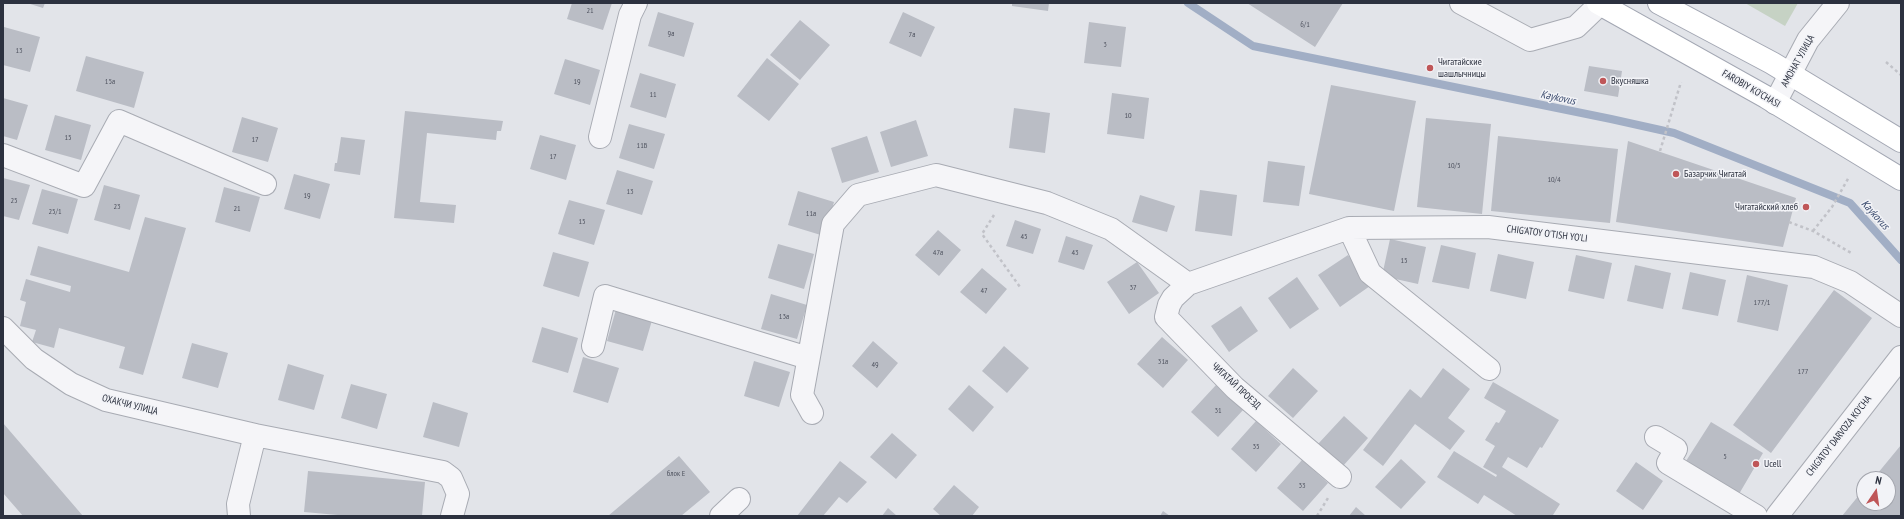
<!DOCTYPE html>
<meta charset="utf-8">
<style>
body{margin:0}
#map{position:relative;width:1904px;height:519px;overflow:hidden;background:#e2e4e9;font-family:"PT Sans Narrow",sans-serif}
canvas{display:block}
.frame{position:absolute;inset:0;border:4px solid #2c313f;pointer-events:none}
.north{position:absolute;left:1856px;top:471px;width:40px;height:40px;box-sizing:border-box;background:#f2f3f7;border:1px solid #a3a5ad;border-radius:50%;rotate:13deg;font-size:11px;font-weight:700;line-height:16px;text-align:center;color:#2c313f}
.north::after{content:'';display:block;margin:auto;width:14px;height:18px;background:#bf5658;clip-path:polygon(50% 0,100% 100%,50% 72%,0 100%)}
</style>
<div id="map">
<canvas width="1904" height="519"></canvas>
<div class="frame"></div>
<div class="north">N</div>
</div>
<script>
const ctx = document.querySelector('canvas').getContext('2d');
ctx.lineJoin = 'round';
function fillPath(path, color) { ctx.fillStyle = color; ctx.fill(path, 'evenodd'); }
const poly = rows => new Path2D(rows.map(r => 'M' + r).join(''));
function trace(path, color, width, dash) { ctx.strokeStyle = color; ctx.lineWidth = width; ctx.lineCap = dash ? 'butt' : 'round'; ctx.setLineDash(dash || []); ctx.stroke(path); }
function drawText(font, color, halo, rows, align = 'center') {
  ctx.font = font + ' "PT Sans Narrow",sans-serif'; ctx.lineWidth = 3; ctx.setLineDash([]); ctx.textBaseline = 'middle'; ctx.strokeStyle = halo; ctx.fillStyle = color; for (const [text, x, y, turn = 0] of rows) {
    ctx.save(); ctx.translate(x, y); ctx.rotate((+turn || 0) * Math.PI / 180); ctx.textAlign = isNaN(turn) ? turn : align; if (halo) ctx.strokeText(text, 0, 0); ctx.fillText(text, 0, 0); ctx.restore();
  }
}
const green = poly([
 [1745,3,1798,3,1785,26]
]);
const stream = poly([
 [1188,3,1253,46,1611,119,1674,133,1850,203,1901,260]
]);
const building = poly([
 [27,3,45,3,43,8],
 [572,3,612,3,603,30,567,19],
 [1012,3,1049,3,1048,11,1012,6],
 [1247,3,1343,3,1315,47],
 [658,12,694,23,684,57,648,46],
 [903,12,935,27,921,57,889,43],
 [800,20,830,45,800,80,770,55],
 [1089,22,1126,27,1121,67,1084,63],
 [4,27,40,37,30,72,3,65],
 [86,56,144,72,134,108,76,91],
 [767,58,799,84,769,121,737,96],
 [565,59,600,70,590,105,554,94],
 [1589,66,1622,71,1618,97,1584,91],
 [640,73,676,84,666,118,630,107],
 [1331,85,1416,101,1394,211,1309,194],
 [1112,93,1149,98,1144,139,1107,134],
 [3,98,28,105,17,140,3,136],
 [1014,108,1050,113,1045,153,1009,148],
 [405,111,503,121,501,131,497,131,496,140,427,133,420,202,456,205,454,223,394,218],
 [55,115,91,125,81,160,45,150],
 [242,117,278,128,268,162,232,152],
 [1426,118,1491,124,1482,214,1417,207],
 [916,120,928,156,891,167,880,132],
 [629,124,665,134,654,169,619,158],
 [540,135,576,145,566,180,530,169],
 [867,136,879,172,842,183,831,148],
 [1498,136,1618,149,1610,223,1491,211],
 [341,137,365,140,360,175,334,171,335,163,337,163],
 [1628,141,1796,198,1783,247,1616,222],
 [1268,161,1305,166,1299,206,1263,202],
 [617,170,653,181,642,215,606,204],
 [294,174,330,184,320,219,284,209],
 [3,178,30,185,19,220,3,216],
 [104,185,140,195,130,230,94,220],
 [224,187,260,197,250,232,215,222],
 [42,189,78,199,68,234,32,224],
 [1200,190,1237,195,1232,236,1195,231],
 [798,191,834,202,824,236,788,225],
 [1140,195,1175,206,1167,232,1132,222],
 [569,200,605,210,594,245,558,234],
 [145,217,186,228,143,375,119,368,125,347,59,328,54,348,32,342,36,330,20,326,26,302,20,300,26,279,70,292,71,286,30,275,38,246,129,272],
 [1015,220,1041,229,1033,254,1006,246],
 [938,230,961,250,939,276,915,255],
 [1066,236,1093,245,1084,270,1058,262],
 [1390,239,1426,247,1418,284,1382,276],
 [778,244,814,254,804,289,768,278],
 [1441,245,1476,253,1469,289,1432,282],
 [553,252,589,262,579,297,543,286],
 [1498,254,1534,262,1526,299,1490,291],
 [1348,255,1370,286,1340,307,1318,275],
 [1576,255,1612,263,1604,299,1568,291],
 [1137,262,1159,293,1129,314,1107,282],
 [1635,265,1671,273,1663,309,1627,301],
 [982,268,1007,289,986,314,960,292],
 [1690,272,1726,280,1718,316,1682,309],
 [1747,275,1788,285,1778,331,1737,322],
 [1297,277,1319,309,1290,329,1268,298],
 [1834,290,1872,318,1771,453,1733,425],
 [771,294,807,305,797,339,761,329],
 [617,306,653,317,643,351,607,341],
 [1241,306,1258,331,1229,352,1211,326],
 [542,327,578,338,568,373,532,362],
 [1162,337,1188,360,1163,388,1137,364],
 [873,341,898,363,877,388,852,366],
 [192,343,228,353,218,388,182,378],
 [1004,346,1029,368,1007,393,982,371],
 [583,357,619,368,608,403,573,392],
 [754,361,790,372,779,407,744,396],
 [288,364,324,375,314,410,278,400],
 [1293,368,1318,391,1293,418,1268,396],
 [1443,368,1470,389,1448,418,1465,431,1450,450,1415,424,1383,466,1363,450,1410,389,1421,398],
 [1493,382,1559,420,1542,448,1540,447,1527,468,1508,457,1502,467,1560,504,1553,515,1555,516,1517,516,1484,495,1478,504,1437,477,1454,451,1496,477,1497,475,1483,467,1495,446,1485,440,1496,422,1499,423,1506,411,1484,398],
 [351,384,387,394,377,429,341,418],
 [969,385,994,407,973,432,948,409],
 [1216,385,1244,409,1218,437,1191,412],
 [433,402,468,413,459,447,423,437],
 [1344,416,1368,438,1343,466,1318,444],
 [1256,421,1281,444,1256,472,1231,449],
 [1711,422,1763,453,1739,494,1686,461],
 [3,423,83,516,23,516,3,493],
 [892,433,917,455,896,479,870,457],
 [1901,445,1901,516,1842,516,1864,489,1864,503,1888,503,1888,479,1873,479],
 [679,456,710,492,681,516,608,516],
 [1401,459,1426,482,1401,509,1375,487],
 [1302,460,1328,483,1303,511,1277,488],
 [840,461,867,482,847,503,839,497,823,516,797,516],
 [1636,462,1663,481,1643,510,1616,491],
 [308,471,425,482,422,516,349,516,304,512],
 [954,485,979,507,972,516,941,516,933,509],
 [1356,507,1366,516,1349,516],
 [888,508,897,516,882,516],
 [1163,511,1170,516,1160,516]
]);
const path = poly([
 [1886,62,1901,75],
 [1660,151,1681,82],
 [994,215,982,234,1020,287],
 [1789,222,1813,231,1853,254],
 [1813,231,1832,207,1849,177],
 [1317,516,1328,498]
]);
const minor = poly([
 [1461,3,1530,40,1576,27,1600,4],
 [1775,103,1808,40,1838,3],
 [600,137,630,15,636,3],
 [3,155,84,186,119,121,265,184],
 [1349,228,1370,273,1489,369],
 [3,328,34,359,71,384,106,400,255,435,443,472,451,478,458,494,452,516],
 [593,346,605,296,808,358],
 [812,413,802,395,833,224,858,195,936,175,1047,203,1111,229,1188,284],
 [1656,437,1676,449,1668,463,1756,516],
 [1340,477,1235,388,1166,317,1169,305,1173,298,1188,284,1349,228,1488,227,1814,267,1850,282,1901,316],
 [239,516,238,504,255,435],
 [721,516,739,499],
 [1777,516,1901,357]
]);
const major = poly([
 [1598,3,1766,97,1901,179],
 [1659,3,1772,63,1901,141]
]);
const markers = [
 [1430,68,4,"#bf5658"],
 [1603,81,4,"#bf5658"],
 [1676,174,4,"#bf5658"],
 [1806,207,4,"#bf5658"],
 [1756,464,4,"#bf5658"]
];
const numberNames = [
 ["21",590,11],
 ["6/1",1305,25],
 ["9a",671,34],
 ["7а",912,35],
 ["3",1105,45],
 ["13",19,51],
 ["15a",110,82],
 ["19",577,82],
 ["11",653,95],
 ["10",1128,116],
 ["15",68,138],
 ["17",255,140],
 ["11Б",642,146],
 ["17",553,157],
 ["10/5",1454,166],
 ["10/4",1554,180],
 ["13",630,192],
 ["19",307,196],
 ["25",14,201],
 ["23",117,207],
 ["21",237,209],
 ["25/1",55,212],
 ["11a",811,214],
 ["15",582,222],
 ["45",1024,237],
 ["47a",938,253],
 ["43",1075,253],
 ["15",1404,261],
 ["37",1133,288],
 ["47",984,291],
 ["177/1",1762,303],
 ["13a",784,317],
 ["31a",1163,362],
 ["49",875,365],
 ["177",1803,372],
 ["31",1218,411],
 ["35",1256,447],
 ["5",1725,457],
 ["блок Е",676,474],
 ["33",1302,486]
];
const streetNames = [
 ["АМОНАТ УЛИЦА",1798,61,-61],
 ["FAROBIY KO'CHASI",1751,89,30],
 ["CHIG'ATOY O'TISH YO'LI",1547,234,7],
 ["ЧИГАТАЙ ПРОЕЗД",1236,386,43],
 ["ОХАКЧИ УЛИЦА",130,405,14],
 ["CHIG‘ATOY DARVOZA KO'CHA",1839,436,-52]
];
const poiNames = [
 ["Чигатайские",1438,62],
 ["шашлычницы",1438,74],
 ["Вкусняшка",1611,81],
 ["Базарчик Чигатай",1684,174],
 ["Чигатайский хлеб",1798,207,"right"],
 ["Ucell",1764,464]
];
const waterNames = [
 ["Kaykovus",1558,98,12],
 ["Kaykovus",1875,215,48]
];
fillPath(green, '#c6d2c4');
trace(stream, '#a1aec5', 8);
fillPath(building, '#babdc5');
trace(minor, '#a8abb3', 24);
trace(major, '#a3a7b3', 24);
trace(path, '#c1c2c8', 2.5, [3, 3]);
trace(minor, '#f5f5f8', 22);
trace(major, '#fff', 22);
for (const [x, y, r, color] of markers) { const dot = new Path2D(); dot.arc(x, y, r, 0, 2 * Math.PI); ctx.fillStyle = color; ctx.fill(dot); trace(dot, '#f2f3f7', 1.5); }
drawText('8px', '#505460', null, numberNames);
drawText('10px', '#2c313f', '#f2f3f7', streetNames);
drawText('10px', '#2c313f', '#f2f3f7', poiNames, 'left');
drawText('italic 11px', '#3b4b6e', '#f2f3f7', waterNames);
</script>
